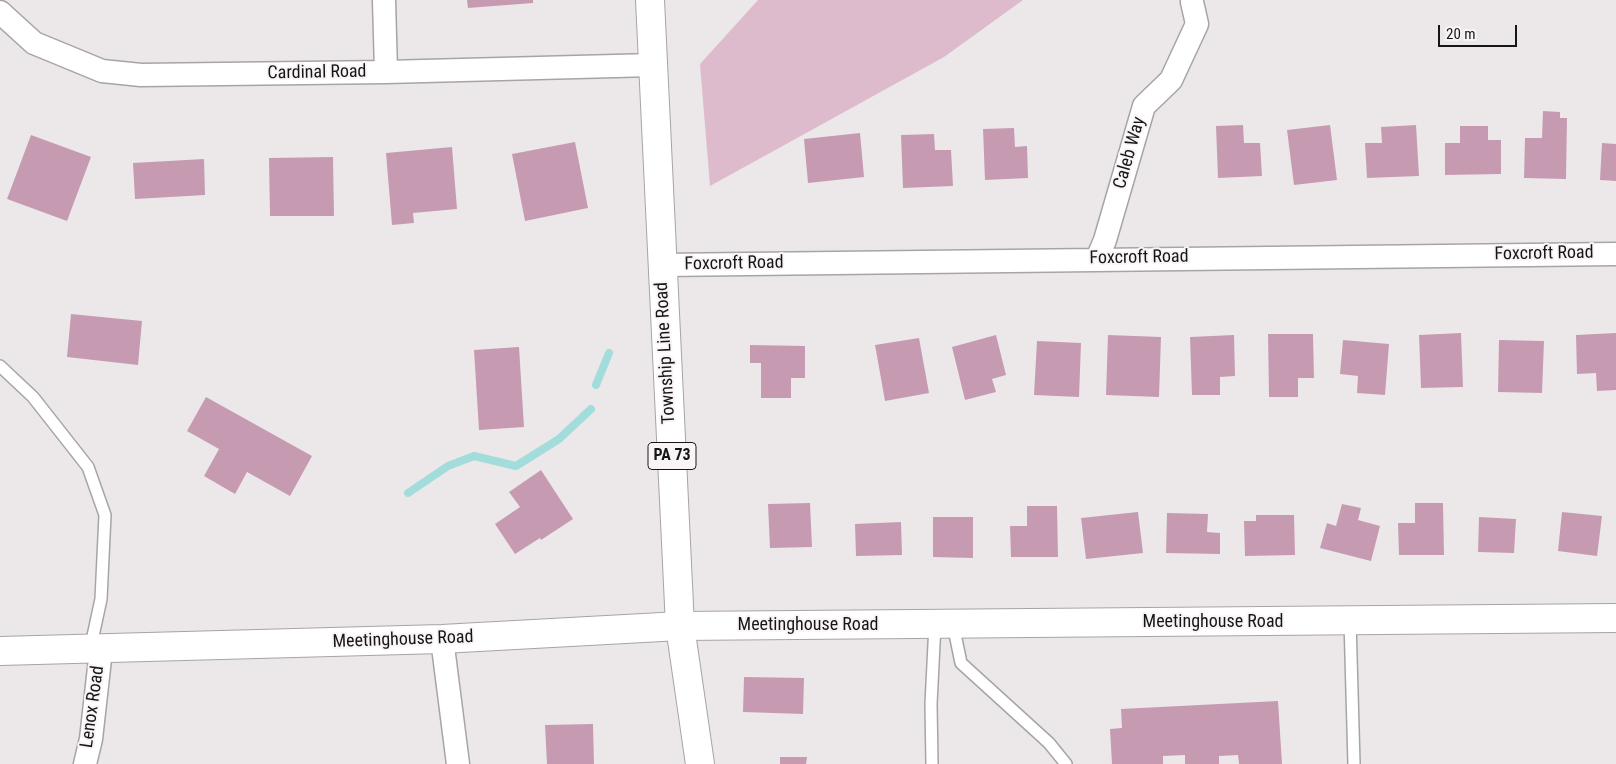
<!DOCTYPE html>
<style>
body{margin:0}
#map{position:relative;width:1616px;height:764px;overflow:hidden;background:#ece8ea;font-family:"Roboto Condensed",sans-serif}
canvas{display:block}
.scale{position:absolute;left:1438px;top:25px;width:79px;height:22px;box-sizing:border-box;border:2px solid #171616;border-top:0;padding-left:6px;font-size:15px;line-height:18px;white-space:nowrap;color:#171616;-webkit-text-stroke:4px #f9f5f7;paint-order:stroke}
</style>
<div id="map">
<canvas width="1616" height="764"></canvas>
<div class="scale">20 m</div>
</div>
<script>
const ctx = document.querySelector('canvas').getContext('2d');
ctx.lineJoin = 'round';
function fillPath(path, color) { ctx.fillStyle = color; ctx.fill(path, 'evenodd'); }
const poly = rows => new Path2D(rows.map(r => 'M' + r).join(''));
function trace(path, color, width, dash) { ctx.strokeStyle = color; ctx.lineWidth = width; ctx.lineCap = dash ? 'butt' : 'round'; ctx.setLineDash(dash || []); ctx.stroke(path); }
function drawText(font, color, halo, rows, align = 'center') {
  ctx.font = font + ' "Roboto Condensed",sans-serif'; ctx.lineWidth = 4; ctx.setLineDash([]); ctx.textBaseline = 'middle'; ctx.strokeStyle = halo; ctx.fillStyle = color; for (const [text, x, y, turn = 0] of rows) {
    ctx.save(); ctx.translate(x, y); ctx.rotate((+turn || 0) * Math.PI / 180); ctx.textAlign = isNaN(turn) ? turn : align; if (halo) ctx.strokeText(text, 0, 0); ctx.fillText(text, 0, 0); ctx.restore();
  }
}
const green = poly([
 [758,0,1023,0,944,57,710,186,700,64]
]);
const stream = poly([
 [596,385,609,353],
 [408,493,448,466,474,456,516,466,559,439,591,409]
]);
const building = poly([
 [467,0,533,0,533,3,468,8],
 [1543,111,1560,112,1560,118,1567,118,1566,179,1524,178,1525,138,1542,138],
 [1243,125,1244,143,1260,143,1262,176,1218,178,1216,126],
 [1330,125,1337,180,1294,185,1287,130],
 [1416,125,1419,176,1367,178,1365,143,1382,143,1381,127],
 [1460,126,1488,126,1488,140,1501,140,1501,174,1445,175,1445,143,1460,143],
 [1014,128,1015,147,1027,146,1028,178,985,180,983,129],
 [860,133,864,177,808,183,804,139],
 [934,134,935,150,951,150,953,186,903,188,901,135],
 [31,135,91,157,67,221,7,199],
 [575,142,588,208,525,221,512,154],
 [1602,143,1616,144,1616,181,1600,180],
 [452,147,457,209,413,213,414,223,392,225,386,153],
 [333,157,334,216,270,216,269,158],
 [204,159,205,195,135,199,133,163],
 [71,314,142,321,138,365,67,357],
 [1461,333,1463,387,1421,388,1419,335],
 [1616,333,1616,390,1597,391,1596,373,1577,374,1576,335],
 [1268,334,1313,334,1314,378,1298,378,1298,397,1269,397],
 [996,335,1006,375,992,379,996,392,965,400,952,347],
 [1108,335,1161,337,1159,397,1106,395],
 [1234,335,1235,376,1220,377,1220,395,1192,395,1190,337],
 [919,338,929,393,885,401,875,345],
 [1343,340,1389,344,1385,395,1357,393,1358,376,1340,374],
 [1499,340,1544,341,1542,393,1498,392],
 [1037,341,1081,343,1079,397,1034,395],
 [750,345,805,346,805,378,791,378,791,398,761,398,761,363,750,363],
 [519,347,524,427,479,430,474,350],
 [206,397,312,456,290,496,247,472,235,494,204,476,219,449,187,431],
 [541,470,573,519,541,540,540,538,515,554,495,524,520,507,509,492],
 [810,503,812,547,770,548,768,504],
 [1415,503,1443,503,1444,555,1399,555,1398,523,1415,523],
 [1342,504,1361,508,1358,520,1380,526,1371,561,1320,548,1327,523,1336,526],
 [1027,506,1057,506,1058,557,1011,557,1010,526,1027,526],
 [1138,512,1143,553,1086,559,1081,518],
 [1562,512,1602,516,1597,556,1558,551],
 [1167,513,1208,514,1207,532,1220,533,1220,554,1166,553],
 [1256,515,1294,515,1295,555,1245,556,1244,521,1256,521],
 [933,517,973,517,973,558,933,557],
 [1479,517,1516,519,1514,553,1478,552],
 [901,522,902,555,856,556,855,524],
 [744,677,804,678,803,714,743,712],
 [1278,701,1282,764,1239,764,1238,755,1219,756,1219,764,1185,764,1185,755,1163,756,1163,764,1112,764,1110,729,1122,728,1121,709],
 [593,724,594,764,547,764,545,725],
 [780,757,807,757,806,764,780,764]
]);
const lane = poly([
 [0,366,33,397,88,467,105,515,101,599,90,650],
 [1350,620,1354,764],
 [953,624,961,663,1049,743,1066,764],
 [932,764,931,704,935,624]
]);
const street = poly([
 [384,0,386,72],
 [0,12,34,43,102,71,141,75,386,72,653,65],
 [1097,259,1105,240,1144,106,1171,80,1197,24,1192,2],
 [662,265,1616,254],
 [442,639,458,764],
 [85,764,91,739,101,650]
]);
const secondary = poly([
 [0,651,442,639,680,626,1616,618]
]);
const primary = poly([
 [650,0,680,626,700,764]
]);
const shields = [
 [672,456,48]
];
const shieldNames = [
 ["PA 73",672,456]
];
const streetNames = [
 ["Cardinal Road",317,73,-1],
 ["Caleb Way",1130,153,-74],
 ["Foxcroft Road",1544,254,-1],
 ["Foxcroft Road",1139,258,-1],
 ["Foxcroft Road",734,264,-1],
 ["Township Line Road",666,353,-93],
 ["Meetinghouse Road",1213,622],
 ["Meetinghouse Road",808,625],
 ["Meetinghouse Road",403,640,-2],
 ["Lenox Road",93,707,-82]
];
fillPath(green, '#debacd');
trace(stream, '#a2dddc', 8);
fillPath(building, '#c69bb2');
trace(lane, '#a7a4a5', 14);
trace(street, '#a7a4a5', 25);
trace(secondary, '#a7a4a5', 30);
trace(primary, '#a7a4a5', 30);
trace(lane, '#fff', 11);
trace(street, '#fff', 22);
trace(secondary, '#fff', 28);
trace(primary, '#fff', 28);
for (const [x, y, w] of shields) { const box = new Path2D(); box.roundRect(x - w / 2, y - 13.5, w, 27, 4); ctx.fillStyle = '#f9f5f7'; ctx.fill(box); trace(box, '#171616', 1); }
drawText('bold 16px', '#171616', null, shieldNames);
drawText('18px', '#171616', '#f9f5f7', streetNames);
</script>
